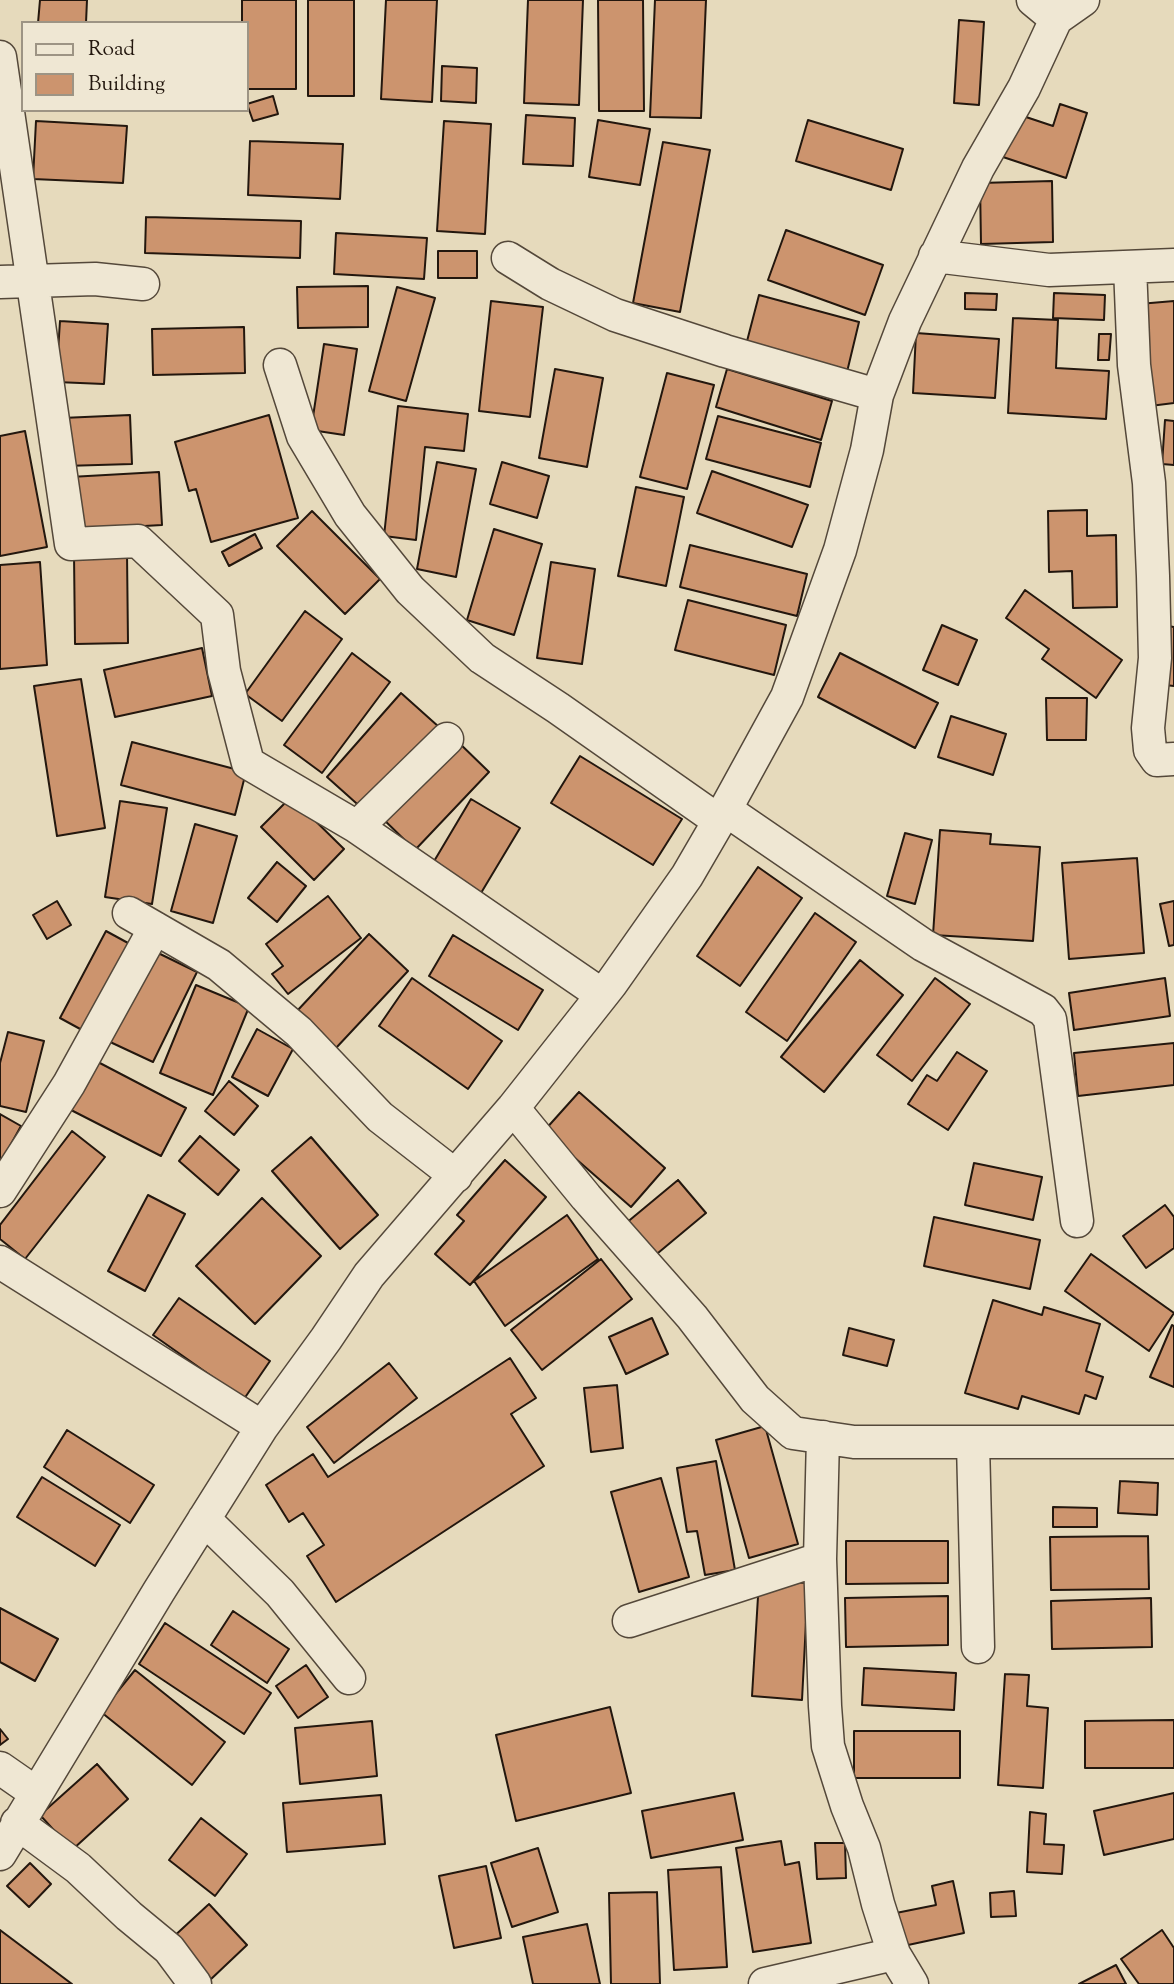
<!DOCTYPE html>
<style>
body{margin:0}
#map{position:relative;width:1174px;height:1984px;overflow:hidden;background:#e6dabc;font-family:"Sorts Mill Goudy",serif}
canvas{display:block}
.legend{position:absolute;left:21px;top:21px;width:228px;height:91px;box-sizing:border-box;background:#efe7d3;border:2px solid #9d9484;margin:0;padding:9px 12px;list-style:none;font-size:21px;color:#23170e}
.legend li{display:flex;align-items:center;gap:14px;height:35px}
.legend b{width:35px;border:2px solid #9d9484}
</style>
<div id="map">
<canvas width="1174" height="1984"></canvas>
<ul class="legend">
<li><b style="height:9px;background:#efe7d3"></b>Road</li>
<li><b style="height:19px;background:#cc946e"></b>Building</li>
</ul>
</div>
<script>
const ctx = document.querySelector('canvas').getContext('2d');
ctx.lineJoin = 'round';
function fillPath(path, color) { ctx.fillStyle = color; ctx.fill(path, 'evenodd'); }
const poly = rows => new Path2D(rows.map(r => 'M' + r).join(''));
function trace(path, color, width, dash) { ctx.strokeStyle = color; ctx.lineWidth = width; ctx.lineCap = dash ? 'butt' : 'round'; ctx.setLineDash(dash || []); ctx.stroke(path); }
const building = poly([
 [40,0,87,0,86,23,38,23,40,0],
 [242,0,296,0,296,89,247,89,247,23,242,23,242,0],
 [308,0,354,0,354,96,308,96,308,0],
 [386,0,437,0,432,102,381,99,386,0],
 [528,0,583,0,579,105,524,103,528,0],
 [598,0,643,0,644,111,599,111,598,0],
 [655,0,706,0,701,118,650,117,655,0],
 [959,20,984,22,979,105,954,103,959,20],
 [442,66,477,68,476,103,441,101,442,66],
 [273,96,278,114,253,121,247,104,273,96],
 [1060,104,1087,113,1066,178,1000,156,1014,113,1053,126,1060,104],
 [526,115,575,118,573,166,523,164,526,115],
 [598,120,650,129,640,185,589,177,598,120],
 [808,120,903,149,891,190,796,161,808,120],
 [36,121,127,126,123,183,33,179,36,121],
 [444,121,491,124,485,234,437,231,444,121],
 [250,141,343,144,340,199,248,195,250,141],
 [663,142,710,150,680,312,633,303,663,142],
 [1052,181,1053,242,981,244,980,183,1052,181],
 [146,217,301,221,300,258,145,253,146,217],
 [786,230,883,265,865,315,768,280,786,230],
 [336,233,427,238,424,279,334,274,336,233],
 [438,251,477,251,477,278,438,278,438,251],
 [368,286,368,327,298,328,297,287,368,286],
 [397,287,435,298,406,401,369,391,397,287],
 [965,293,997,294,996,310,965,309,965,293],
 [1054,293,1105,295,1104,320,1053,318,1054,293],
 [759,295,859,322,847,372,746,345,759,295],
 [491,301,543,307,530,417,479,411,491,301],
 [1174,301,1174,403,1150,406,1139,304,1174,301],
 [1013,318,1058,320,1056,368,1109,371,1106,419,1008,413,1013,318],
 [60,321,108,324,104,384,56,382,60,321],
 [244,327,245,373,153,375,152,329,244,327],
 [916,333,999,339,995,398,913,393,916,333],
 [1099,334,1111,334,1109,360,1098,360,1099,334],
 [324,344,357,349,344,435,311,430,324,344],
 [555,369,603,378,587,467,539,458,555,369],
 [727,369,832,401,821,440,716,407,727,369],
 [667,373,714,385,687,489,640,477,667,373],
 [398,406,468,414,464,451,425,447,416,540,384,536,398,406],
 [130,415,132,464,64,466,62,418,130,415],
 [269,415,298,518,211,542,196,489,189,491,175,442,269,415],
 [718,416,821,443,810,487,706,459,718,416],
 [1165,420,1174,421,1174,465,1162,464,1165,420],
 [25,431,47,547,0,556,0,436,25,431],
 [437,462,476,469,456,577,417,569,437,462],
 [502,462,549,476,537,518,490,504,502,462],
 [712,471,808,505,792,547,697,513,712,471],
 [159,472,162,525,73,530,70,477,159,472],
 [636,487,684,497,666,586,618,576,636,487],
 [1087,510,1087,536,1116,535,1117,607,1073,608,1072,571,1049,572,1048,511,1087,510],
 [312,511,380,579,345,614,277,546,312,511],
 [494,529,542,544,514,635,467,620,494,529],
 [255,534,262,548,229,566,222,552,255,534],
 [690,545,807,574,797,616,680,587,690,545],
 [127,553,128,643,75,644,74,554,127,553],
 [40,562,47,665,0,669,0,565,40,562],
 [551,562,595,569,582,664,537,658,551,562],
 [1025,590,1122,660,1096,698,1042,659,1049,649,1006,618,1025,590],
 [688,600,786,625,774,675,675,650,688,600],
 [305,611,342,639,282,721,245,694,305,611],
 [942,625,977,640,958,685,923,670,942,625],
 [1168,626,1174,627,1174,686,1165,685,1168,626],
 [202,648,212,696,115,717,104,670,202,648],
 [352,653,390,682,322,773,284,745,352,653],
 [840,653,938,703,915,748,818,697,840,653],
 [81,679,105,828,57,836,34,686,81,679],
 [401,693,439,727,365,811,327,777,401,693],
 [1046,698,1087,698,1086,740,1047,740,1046,698],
 [951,716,1006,734,993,775,938,757,951,716],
 [454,738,489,772,415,850,380,816,454,738],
 [132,742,246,772,235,815,121,785,132,742],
 [580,756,682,819,653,865,551,803,580,756],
 [291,797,344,849,314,880,261,827,291,797],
 [471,799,520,828,478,898,430,868,471,799],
 [120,801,167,808,152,904,105,897,120,801],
 [195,824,237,836,213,923,171,911,195,824],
 [940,830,991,834,990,844,1040,847,1033,941,933,935,940,830],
 [905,833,932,840,915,904,887,896,905,833],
 [1137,858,1144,953,1069,959,1062,863,1137,858],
 [277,862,306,886,277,922,248,898,277,862],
 [758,867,802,898,740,986,697,956,758,867],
 [328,896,361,938,288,994,272,974,283,966,266,944,328,896],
 [57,901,71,925,47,939,33,915,57,901],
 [1174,901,1174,945,1169,946,1160,904,1174,901],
 [815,913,856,942,787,1041,746,1012,815,913],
 [106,931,139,949,93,1036,60,1018,106,931],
 [369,934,408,971,336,1048,297,1011,369,934],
 [453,935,543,990,518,1030,429,976,453,935],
 [152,950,197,972,153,1062,108,1041,152,950],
 [860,960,903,995,824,1092,781,1057,860,960],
 [412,978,502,1041,468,1089,379,1026,412,978],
 [935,978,970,1004,912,1081,877,1055,935,978],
 [1165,978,1170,1016,1074,1030,1069,993,1165,978],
 [196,985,249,1007,213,1095,160,1073,196,985],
 [257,1029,293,1049,268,1096,232,1077,257,1029],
 [8,1032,44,1041,26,1112,0,1106,0,1063,8,1032],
 [1174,1043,1174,1085,1078,1096,1074,1053,1174,1043],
 [957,1052,987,1071,948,1130,908,1104,927,1075,937,1081,957,1052],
 [96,1061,186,1108,161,1156,71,1110,96,1061],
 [229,1081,258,1106,234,1135,205,1111,229,1081],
 [579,1092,665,1168,631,1207,544,1131,579,1092],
 [0,1114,21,1126,0,1164,0,1114],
 [72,1131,105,1157,25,1259,0,1239,0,1225,72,1131],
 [200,1136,239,1170,218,1195,179,1161,200,1136],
 [311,1137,378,1215,340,1249,272,1171,311,1137],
 [505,1160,546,1197,470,1285,435,1254,464,1221,457,1215,505,1160],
 [974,1163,1042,1177,1033,1220,965,1205,974,1163],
 [678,1180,706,1213,652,1258,625,1224,678,1180],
 [148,1195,185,1214,145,1291,108,1271,148,1195],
 [262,1198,321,1256,255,1324,196,1266,262,1198],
 [1165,1205,1174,1217,1174,1248,1146,1268,1123,1236,1165,1205],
 [567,1215,598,1259,505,1326,474,1281,567,1215],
 [934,1217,1040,1240,1030,1289,924,1266,934,1217],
 [1091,1254,1174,1313,1149,1351,1065,1291,1091,1254],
 [601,1259,632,1299,542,1370,511,1330,601,1259],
 [179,1298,270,1361,244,1399,153,1335,179,1298],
 [993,1300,1042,1315,1044,1307,1100,1324,1086,1371,1103,1377,1096,1399,1085,1395,1079,1414,1022,1396,1018,1409,965,1393,993,1300],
 [652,1318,668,1354,626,1374,609,1337,652,1318],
 [1172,1325,1174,1326,1174,1387,1150,1377,1172,1325],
 [849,1328,894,1340,887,1366,843,1355,849,1328],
 [510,1358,536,1398,511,1414,544,1466,336,1602,307,1556,324,1545,303,1513,289,1522,266,1485,313,1454,328,1477,510,1358],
 [389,1363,417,1398,334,1463,307,1427,389,1363],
 [617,1385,623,1448,591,1452,584,1388,617,1385],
 [765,1426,798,1544,749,1558,716,1440,765,1426],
 [67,1430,154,1485,130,1523,44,1467,67,1430],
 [716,1461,735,1570,705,1575,697,1531,687,1532,677,1468,716,1461],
 [42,1477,120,1525,95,1566,17,1517,42,1477],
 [661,1478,689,1577,639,1592,611,1492,661,1478],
 [1120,1481,1158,1483,1157,1515,1118,1513,1120,1481],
 [1053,1507,1097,1508,1097,1527,1053,1527,1053,1507],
 [1148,1536,1149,1589,1051,1590,1050,1537,1148,1536],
 [846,1541,948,1541,948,1583,846,1584,846,1541],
 [759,1580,808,1583,802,1700,752,1696,759,1580],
 [948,1596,948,1645,846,1647,845,1598,948,1596],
 [1151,1598,1152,1647,1052,1649,1051,1601,1151,1598],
 [0,1608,58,1639,35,1681,0,1662,0,1608],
 [233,1611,289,1649,267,1683,211,1645,233,1611],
 [165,1623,271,1693,244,1734,139,1664,165,1623],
 [306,1665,328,1697,298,1718,276,1686,306,1665],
 [864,1668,956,1673,954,1710,862,1705,864,1668],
 [135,1670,225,1742,192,1785,101,1712,135,1670],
 [1005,1674,1029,1675,1027,1706,1048,1708,1043,1788,998,1785,1005,1674],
 [610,1707,631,1793,516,1821,496,1735,610,1707],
 [1174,1720,1174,1768,1085,1768,1085,1721,1174,1720],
 [372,1721,377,1776,300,1784,295,1728,372,1721],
 [0,1729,8,1739,0,1745,0,1729],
 [854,1731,960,1731,960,1778,854,1778,854,1731],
 [97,1764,128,1799,72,1850,40,1815,97,1764],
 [734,1793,743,1840,651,1858,642,1811,734,1793],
 [1174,1793,1174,1839,1104,1855,1094,1811,1174,1793],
 [381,1795,385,1844,287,1852,283,1803,381,1795],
 [1030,1812,1046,1814,1044,1844,1064,1845,1062,1874,1027,1872,1030,1812],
 [201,1818,247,1854,215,1896,169,1860,201,1818],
 [781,1841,785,1865,799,1862,811,1943,753,1952,736,1848,781,1841],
 [815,1843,845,1843,846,1878,817,1879,815,1843],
 [538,1848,558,1912,512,1927,491,1863,538,1848],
 [30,1863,51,1884,29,1907,7,1886,30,1863],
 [486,1866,501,1938,454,1948,439,1876,486,1866],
 [721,1867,727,1967,674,1970,668,1870,721,1867],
 [953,1881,964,1933,894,1948,886,1915,936,1905,932,1886,953,1881],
 [1014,1891,1016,1916,991,1917,990,1893,1014,1891],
 [657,1892,660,1984,611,1984,609,1893,657,1892],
 [209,1904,247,1945,209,1981,170,1940,209,1904],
 [587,1924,600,1984,533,1984,523,1937,587,1924],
 [0,1930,72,1984,0,1984,0,1930],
 [1162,1930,1174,1948,1174,1984,1139,1984,1121,1959,1162,1930],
 [1116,1965,1126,1984,1079,1984,1116,1965]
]);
const street = poly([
 [1033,0,1056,19],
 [0,57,71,544,138,541,217,615,224,671,248,763,357,827],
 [935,256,1049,270,1174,265],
 [508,258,550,284,615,315,725,351,877,395],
 [1130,267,1134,365,1149,483,1153,576,1155,658,1148,728,1150,750,1157,760,1174,759],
 [0,282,95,279,143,284],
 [280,365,303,436,350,515,410,590,482,658,558,708,719,821],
 [447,739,357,827,602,995],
 [726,810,923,945,1043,1010,1050,1019,1077,1221],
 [129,913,219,965,299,1032,380,1117,456,1176],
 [513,1108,586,1197,692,1317,755,1399,793,1433,854,1442,1174,1442],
 [0,1191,69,1084,155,928],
 [0,1262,262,1427],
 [823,1437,820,1559,825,1706,828,1746,847,1806,864,1848,878,1904,894,1954,912,1984],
 [973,1443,978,1647],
 [204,1519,280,1593,349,1678],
 [629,1621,820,1559],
 [0,1768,36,1793],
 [17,1823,78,1868,129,1916,169,1949,195,1984],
 [0,1854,159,1591,262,1427,326,1339,369,1275,513,1108,611,984,687,876,719,821,787,697,840,550,867,450,877,395,905,321,978,168,1024,88,1056,19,1083,0],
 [765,1984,894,1954]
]);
fillPath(building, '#cc946e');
trace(building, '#23170e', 2);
trace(street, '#54483a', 35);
trace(street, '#efe7d3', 32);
</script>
